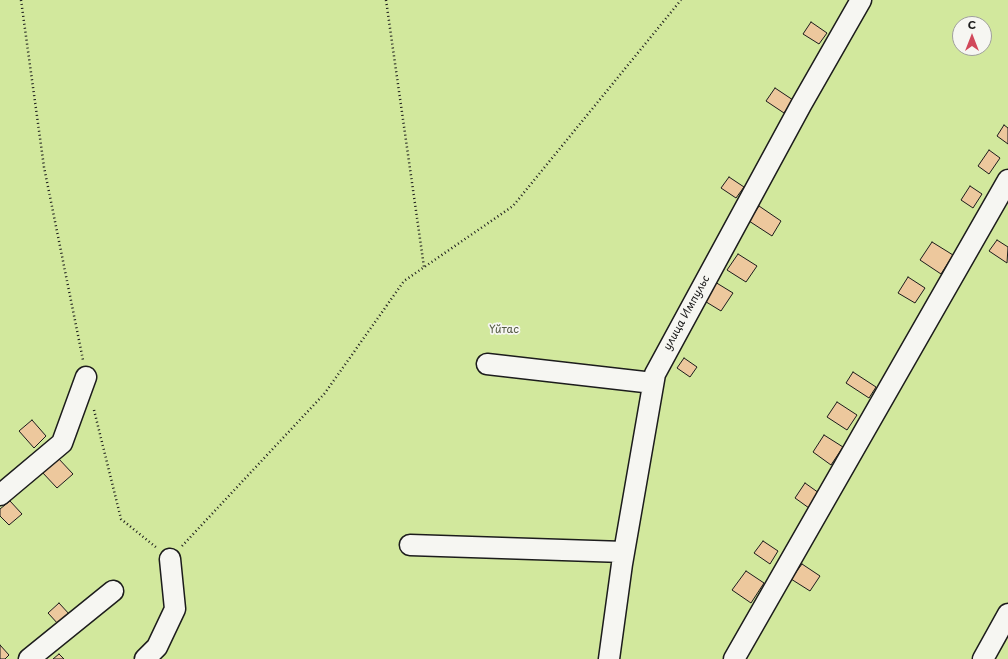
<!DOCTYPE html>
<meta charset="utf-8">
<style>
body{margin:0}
#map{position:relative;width:1008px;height:659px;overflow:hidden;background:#f4ede1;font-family:"Playpen Sans",sans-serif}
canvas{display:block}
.north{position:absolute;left:952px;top:16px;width:40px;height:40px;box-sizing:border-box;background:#f6f6f2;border:1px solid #9f9f9c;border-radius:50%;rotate:0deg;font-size:11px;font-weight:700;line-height:16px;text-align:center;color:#1c1c1c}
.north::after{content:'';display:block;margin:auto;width:14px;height:18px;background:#d1495b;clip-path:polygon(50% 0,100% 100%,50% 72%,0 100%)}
</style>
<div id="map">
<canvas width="1008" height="659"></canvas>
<div class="north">С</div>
</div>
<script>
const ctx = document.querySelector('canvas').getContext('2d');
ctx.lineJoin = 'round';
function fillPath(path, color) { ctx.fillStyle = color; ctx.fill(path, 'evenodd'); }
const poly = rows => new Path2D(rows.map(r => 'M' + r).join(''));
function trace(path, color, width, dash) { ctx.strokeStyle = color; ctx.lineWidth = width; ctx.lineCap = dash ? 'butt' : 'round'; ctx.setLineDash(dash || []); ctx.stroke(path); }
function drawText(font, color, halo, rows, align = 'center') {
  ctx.font = font + ' "Playpen Sans",sans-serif'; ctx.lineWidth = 3.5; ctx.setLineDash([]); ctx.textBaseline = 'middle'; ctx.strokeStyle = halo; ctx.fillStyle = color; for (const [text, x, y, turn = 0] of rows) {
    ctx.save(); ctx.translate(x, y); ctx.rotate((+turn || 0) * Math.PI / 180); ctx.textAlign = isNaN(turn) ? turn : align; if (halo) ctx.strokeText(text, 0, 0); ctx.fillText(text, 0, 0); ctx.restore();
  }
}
const green = poly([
 [0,0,1008,0,1008,659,0,659],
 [960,24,984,24,984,48,960,48]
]);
const building = poly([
 [811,22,827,33,819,44,803,34,811,22],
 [775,88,793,100,784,113,766,101,775,88],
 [1004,125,1008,128,1008,144,997,136,1004,125],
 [989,150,1000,158,989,174,978,166,989,150],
 [729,177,744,187,736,198,721,188,729,177],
 [970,186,982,194,973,208,961,200,970,186],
 [759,206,781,221,772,236,749,221,759,206],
 [997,240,1008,247,1007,263,989,251,997,240],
 [932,242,953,255,941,274,920,260,932,242],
 [738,254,757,266,746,282,727,270,738,254],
 [908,277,925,288,915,303,898,293,908,277],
 [715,282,733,293,721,311,703,300,715,282],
 [684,358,697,367,690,377,677,368,684,358],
 [853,372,876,387,869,398,846,383,853,372],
 [837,402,857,415,847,430,827,417,837,402],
 [32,420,46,436,34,448,19,431,32,420],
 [824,435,843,447,831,465,813,452,824,435],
 [58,458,73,474,57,488,42,472,58,458],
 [805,483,819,493,809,508,795,498,805,483],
 [10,501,22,514,9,525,0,516,0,509,10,501],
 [763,541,778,551,770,564,754,553,763,541],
 [802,564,820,576,810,591,791,579,802,564],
 [746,571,764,583,751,603,732,590,746,571],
 [59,603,70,615,59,625,48,613,59,603],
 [0,645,9,655,5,659,0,659,0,645],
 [59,654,64,659,53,659,59,654]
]);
const path = poly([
 [21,0,44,167,83,360],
 [386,0,424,267],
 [94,410,121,519,157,548],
 [182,546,325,393,404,281,513,206,681,0]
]);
const minor = poly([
 [487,364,653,383],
 [0,495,62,443,86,377],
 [410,545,624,552],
 [29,659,113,591],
 [145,659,157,647,175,609,170,559],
 [609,659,622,564,655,374,801,105,861,0],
 [734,659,1008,180],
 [983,659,1008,614]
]);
const streetNames = [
 ["улица Импульс",687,313,-61]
];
const parkNames = [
 ["Үйтас",504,330]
];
fillPath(green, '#d2e89d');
fillPath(building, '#edc89d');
trace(building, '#1c1c1c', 1);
trace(minor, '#1c1c1c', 23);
trace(path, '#1c1c1c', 2.5, [1, 3]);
trace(minor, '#f6f6f2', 20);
drawText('11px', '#1c1c1c', '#f6f6f2', streetNames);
drawText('11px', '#535943', '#f6f6f2', parkNames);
</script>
